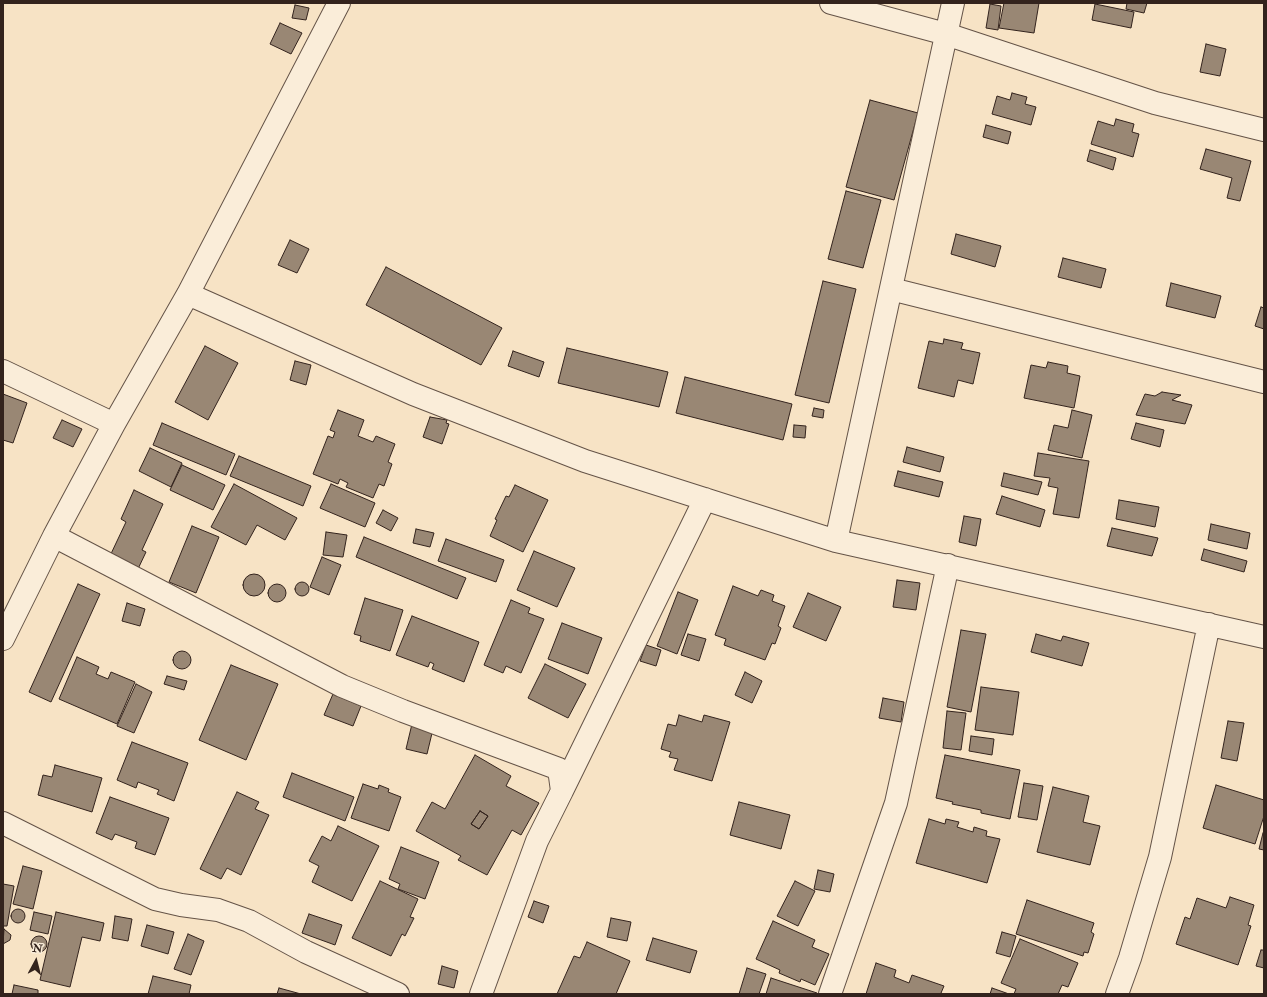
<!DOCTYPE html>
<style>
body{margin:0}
#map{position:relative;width:1267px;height:997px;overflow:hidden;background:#f7e3c5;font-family:"IM FELL Double Pica",serif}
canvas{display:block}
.frame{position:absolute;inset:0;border:4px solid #33231d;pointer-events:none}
.north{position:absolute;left:16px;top:941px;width:40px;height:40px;-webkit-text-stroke:3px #faedd9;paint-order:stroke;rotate:7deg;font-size:11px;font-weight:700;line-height:16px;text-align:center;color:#33231d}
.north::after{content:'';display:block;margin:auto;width:14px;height:18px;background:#33231d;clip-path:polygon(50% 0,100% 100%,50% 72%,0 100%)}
</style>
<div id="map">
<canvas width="1267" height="997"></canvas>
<div class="frame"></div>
<div class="north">N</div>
</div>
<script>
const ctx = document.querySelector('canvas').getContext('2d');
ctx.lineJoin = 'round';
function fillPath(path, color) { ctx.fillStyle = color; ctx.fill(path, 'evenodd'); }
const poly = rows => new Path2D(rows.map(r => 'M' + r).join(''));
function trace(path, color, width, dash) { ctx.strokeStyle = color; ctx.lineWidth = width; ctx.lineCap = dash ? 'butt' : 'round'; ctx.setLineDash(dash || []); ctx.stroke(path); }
const building = poly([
 [1004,3,1039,3,1034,33,999,28,1004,3],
 [1127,3,1147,3,1144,13,1126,9,1127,3],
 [990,4,1001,6,998,30,986,28,990,4],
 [1095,4,1134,12,1131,28,1092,20,1095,4],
 [295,5,309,8,306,20,292,18,295,5],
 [280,23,302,33,291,54,270,44,280,23],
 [1206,44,1226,49,1220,76,1200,72,1206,44],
 [1012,93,1027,97,1025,104,1036,107,1031,125,992,114,997,96,1010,100,1012,93],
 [870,100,918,113,894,200,846,187,870,100],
 [1116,119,1134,124,1132,132,1139,134,1133,157,1091,144,1098,121,1114,126,1116,119],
 [986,125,1011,132,1008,144,983,137,986,125],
 [1206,149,1251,161,1240,201,1227,198,1232,178,1200,169,1206,149],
 [1090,150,1116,158,1113,170,1087,161,1090,150],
 [846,191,881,200,863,268,828,259,846,191],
 [956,234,1001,246,995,267,951,254,956,234],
 [290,240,309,249,297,273,278,265,290,240],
 [1063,258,1106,269,1101,288,1058,277,1063,258],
 [386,267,502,328,481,365,366,305,386,267],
 [823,281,856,289,829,403,795,395,823,281],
 [1171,283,1221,296,1215,318,1166,306,1171,283],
 [1261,307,1264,308,1264,329,1255,326,1261,307],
 [944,339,963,343,961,349,980,353,973,384,958,380,954,397,918,388,929,341,943,344,944,339],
 [205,346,238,363,208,420,175,402,205,346],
 [567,348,668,372,659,407,558,383,567,348],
 [513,351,544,362,539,377,508,366,513,351],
 [295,361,311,365,306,385,290,380,295,361],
 [1048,362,1068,366,1067,373,1080,376,1074,408,1024,398,1031,365,1046,368,1048,362],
 [685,377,792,404,783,440,676,413,685,377],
 [1162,392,1181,395,1172,400,1192,405,1185,424,1136,415,1145,394,1155,396,1162,392],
 [3,394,27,403,13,443,3,440,3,394],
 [814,408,824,410,823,418,812,416,814,408],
 [338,410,364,420,358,436,373,442,376,436,395,444,388,462,392,464,384,486,379,484,373,498,346,487,348,483,340,479,338,484,313,474,328,436,333,438,335,432,330,430,338,410],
 [1072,410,1092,415,1082,458,1048,450,1054,425,1068,428,1072,410],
 [430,417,447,420,446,423,449,424,442,444,423,437,430,417],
 [62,420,82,429,73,447,53,438,62,420],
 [162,423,235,454,226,475,153,445,162,423],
 [1136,423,1164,430,1160,447,1131,439,1136,423],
 [794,425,806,426,805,438,793,437,794,425],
 [907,447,944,457,940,472,903,462,907,447],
 [150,448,182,463,171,487,139,471,150,448],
 [1038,453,1089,461,1079,518,1053,514,1058,488,1048,486,1050,478,1034,476,1038,453],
 [239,456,311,486,303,506,230,476,239,456],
 [182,465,225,485,213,510,170,490,182,465],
 [898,471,943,482,939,497,894,486,898,471],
 [1004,473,1042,482,1038,495,1001,486,1004,473],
 [234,484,297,518,285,540,257,525,246,545,211,527,234,484],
 [331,484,375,503,365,527,320,508,331,484],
 [515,485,548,500,523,552,490,536,497,520,495,519,506,496,509,497,515,485],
 [134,490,163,504,142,550,146,552,137,571,109,558,126,522,121,519,134,490],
 [1002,496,1045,510,1040,527,996,514,1002,496],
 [1119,500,1159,507,1155,527,1116,519,1119,500],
 [383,510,398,518,391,531,376,523,383,510],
 [964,516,981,519,976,546,959,542,964,516],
 [1211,524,1250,533,1247,549,1208,540,1211,524],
 [192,526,219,537,196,593,169,582,192,526],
 [1112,528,1158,538,1152,556,1107,546,1112,528],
 [416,529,434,533,430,547,413,543,416,529],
 [326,532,347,535,343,557,323,555,326,532],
 [364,537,466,578,457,599,356,557,364,537],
 [446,539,504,560,496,582,438,561,446,539],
 [1204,549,1247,561,1244,572,1201,560,1204,549],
 [534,551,575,568,557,607,517,590,534,551],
 [322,557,341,565,329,595,310,587,322,557],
 '243 585a11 11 0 1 1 22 0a11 11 0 1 1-22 0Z',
 [897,580,920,583,916,610,893,607,897,580],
 '295 589a7 7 0 1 1 14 0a7 7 0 1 1-14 0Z',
 [78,584,100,594,51,702,29,692,78,584],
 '268 593a9 9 0 1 1 18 0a9 9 0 1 1-18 0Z',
 [733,586,758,596,761,590,774,595,772,601,785,606,778,626,781,628,775,644,772,643,765,660,724,645,726,639,715,635,733,586],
 [678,592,698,600,677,654,657,646,678,592],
 [808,593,841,607,826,641,793,627,808,593],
 [365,598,403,610,390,651,360,641,361,636,354,634,365,598],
 [511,600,530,608,528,613,544,619,521,673,506,666,503,673,484,665,511,600],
 [127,603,145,609,140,626,122,621,127,603],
 [412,616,479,642,464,682,432,669,434,664,430,662,428,667,396,655,412,616],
 [562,623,602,638,588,674,548,659,562,623],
 [961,630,986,634,971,712,947,707,961,630],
 [688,634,706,639,699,661,681,655,688,634],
 [1036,634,1061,641,1063,636,1089,643,1082,666,1031,652,1036,634],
 [646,645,661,650,656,666,640,661,646,645],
 '173 660a9 9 0 1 1 18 0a9 9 0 1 1-18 0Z',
 [77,657,99,667,96,674,108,679,111,672,135,682,117,724,59,699,77,657],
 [545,664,586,684,568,718,528,698,545,664],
 [231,665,278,684,246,760,199,740,231,665],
 [745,672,762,681,752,703,735,695,745,672],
 [167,676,187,681,184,690,164,684,167,676],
 [136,684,152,692,134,733,117,726,136,684],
 [981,687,1019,692,1013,735,975,730,981,687],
 [333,694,361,706,353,726,324,715,333,694],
 [883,698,904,702,901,722,879,718,883,698],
 [947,711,966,713,961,750,943,748,947,711],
 [679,715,702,722,704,715,730,722,712,781,674,770,678,759,669,757,671,752,661,749,668,724,676,726,679,715],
 [1228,721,1244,723,1237,761,1221,758,1228,721],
 [412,724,433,729,427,754,406,749,412,724],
 [971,736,994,739,992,755,969,751,971,736],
 [132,742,188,763,174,801,157,794,159,790,138,782,136,788,117,780,132,742],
 [475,755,511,776,506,786,539,803,521,835,512,830,487,875,458,860,461,856,416,831,432,802,445,809,475,755],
 [480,811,488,816,479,829,471,824,480,811],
 [945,755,1020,770,1010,819,981,813,981,810,952,804,953,802,936,798,945,755],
 [55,765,102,778,92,812,38,795,43,775,52,777,55,765],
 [292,773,354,797,345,821,283,797,292,773],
 [1024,783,1043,786,1037,820,1018,817,1024,783],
 [363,784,378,789,379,785,389,789,388,792,401,797,389,831,351,818,363,784],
 [1216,785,1264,800,1264,816,1255,844,1203,828,1216,785],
 [1053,787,1089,796,1083,822,1100,826,1090,865,1037,852,1053,787],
 [237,792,259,802,255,809,269,815,241,875,227,868,221,879,200,869,237,792],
 [110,797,169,818,155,855,135,848,137,842,115,834,112,840,96,833,110,797],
 [739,802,790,815,781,849,730,835,739,802],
 [480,811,488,816,479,829,471,824,480,811],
 [929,819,945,824,946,819,959,822,957,827,973,832,974,827,987,831,986,836,1000,839,987,883,916,863,929,819],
 [338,826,379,846,352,901,312,882,319,866,309,861,322,836,331,841,338,826],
 [1263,833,1264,833,1264,850,1259,849,1263,833],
 [401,847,439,862,425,899,398,889,400,884,389,879,401,847],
 [23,866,42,871,33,909,13,904,23,866],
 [818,870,834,874,830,892,814,889,818,870],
 [380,881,418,899,410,917,414,918,405,936,402,934,391,956,352,938,380,881],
 [795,881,815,891,798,926,777,916,795,881],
 [3,884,14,886,7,926,3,926,3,884],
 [1230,897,1254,905,1248,925,1251,926,1238,965,1176,944,1185,917,1190,919,1197,898,1226,908,1230,897],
 [1027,900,1094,923,1091,932,1094,934,1088,953,1084,952,1083,956,1016,934,1027,900],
 [534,901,549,906,543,923,528,917,534,901],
 '11 916a7 7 0 1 1 14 0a7 7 0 1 1-14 0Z',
 [34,912,52,916,48,934,30,930,34,912],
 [56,912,104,923,100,941,82,937,70,987,40,980,56,912],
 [309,914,342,925,335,945,302,933,309,914],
 [115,916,132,919,128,941,112,938,115,916],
 [611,918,631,922,627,941,607,937,611,918],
 [773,921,815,940,812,947,829,954,815,985,801,979,800,982,779,973,780,970,756,959,773,921],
 [147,925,174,932,168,954,141,946,147,925],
 [4,929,11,935,10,940,3,944,4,929],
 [1002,932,1016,936,1010,957,996,953,1002,932],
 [188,934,204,941,191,975,174,969,188,934],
 '31 944a8 8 0 1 1 16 0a8 8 0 1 1-16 0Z',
 [653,938,697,951,690,973,646,960,653,938],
 [1020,939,1078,963,1068,987,1062,985,1058,994,1014,994,1016,989,1001,983,1020,939],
 [587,942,630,961,616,994,557,994,574,956,580,958,587,942],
 [1261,950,1264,950,1264,968,1256,966,1261,950],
 [876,963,896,970,894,977,909,983,912,975,944,986,941,993,943,994,866,994,876,963],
 [442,966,458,971,454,988,438,984,442,966],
 [747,968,766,974,759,994,739,994,747,968],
 [153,976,191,985,189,994,148,994,153,976],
 [771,978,817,993,816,994,766,994,771,978],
 [14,985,38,990,38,994,12,994,14,985],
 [279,988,301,994,277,994,279,988],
 [992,988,1009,994,990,994,992,988]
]);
const minor = poly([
 [831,3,946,34,1155,103,1264,130],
 [891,289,1264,382],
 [188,294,413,394,585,461,836,541,1264,637],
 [3,371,114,424],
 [54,536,342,686,403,711,559,769,562,791,537,841,481,994],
 [836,541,953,3],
 [3,639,54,536,114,424,188,294,339,3],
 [562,791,705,499],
 [3,823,155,899,181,905,218,910,249,921,306,952,398,994],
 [830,994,896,803,948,565],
 [1117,994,1130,958,1160,857,1209,624]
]);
fillPath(building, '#998774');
trace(building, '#33231d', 1);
trace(minor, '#645347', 24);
trace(minor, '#faedd9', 22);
</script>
